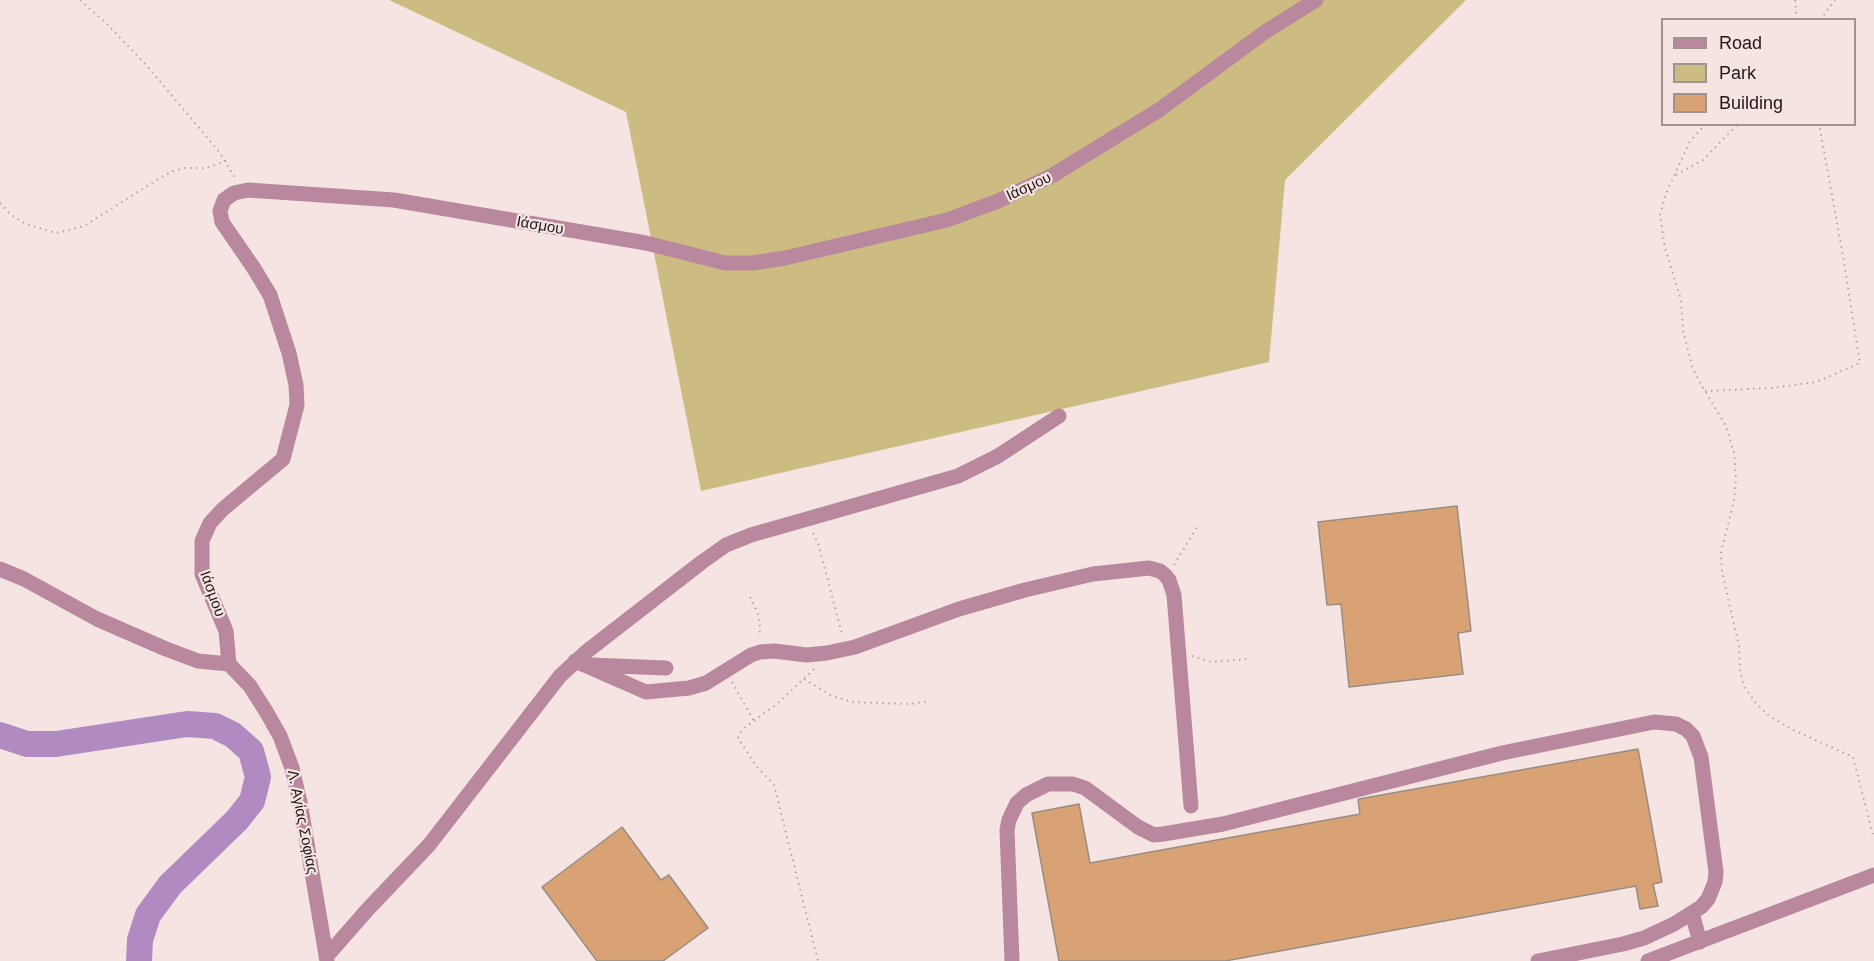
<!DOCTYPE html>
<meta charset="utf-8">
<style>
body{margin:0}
#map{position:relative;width:1874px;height:961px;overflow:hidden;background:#f5e4e2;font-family:Helvetica,sans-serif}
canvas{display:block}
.legend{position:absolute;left:1661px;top:18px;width:195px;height:108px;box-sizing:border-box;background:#f5e4e2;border:2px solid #9f9391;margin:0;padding:8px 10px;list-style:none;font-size:18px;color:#1f1918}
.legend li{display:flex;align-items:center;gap:12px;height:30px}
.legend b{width:30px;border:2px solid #9f9391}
</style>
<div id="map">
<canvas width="1874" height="961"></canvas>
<ul class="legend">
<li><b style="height:8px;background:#b9889e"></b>Road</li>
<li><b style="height:16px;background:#ccbc82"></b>Park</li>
<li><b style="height:16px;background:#d9a275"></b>Building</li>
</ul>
</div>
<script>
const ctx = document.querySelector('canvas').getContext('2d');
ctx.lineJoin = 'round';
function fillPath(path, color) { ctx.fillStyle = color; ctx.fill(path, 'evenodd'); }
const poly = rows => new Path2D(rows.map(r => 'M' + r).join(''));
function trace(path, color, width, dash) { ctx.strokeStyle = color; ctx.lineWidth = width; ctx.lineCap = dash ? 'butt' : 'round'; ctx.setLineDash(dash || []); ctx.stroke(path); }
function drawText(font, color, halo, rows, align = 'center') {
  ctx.font = font + ' Helvetica,sans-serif'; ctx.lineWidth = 4.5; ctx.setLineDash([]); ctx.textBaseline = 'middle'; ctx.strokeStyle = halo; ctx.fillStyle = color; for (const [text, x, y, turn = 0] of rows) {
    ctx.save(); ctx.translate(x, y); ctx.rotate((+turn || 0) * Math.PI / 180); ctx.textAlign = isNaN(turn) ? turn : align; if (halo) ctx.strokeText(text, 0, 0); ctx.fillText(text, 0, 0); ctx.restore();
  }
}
const green = poly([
 [389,0,1466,0,1285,180,1269,362,701,491,626,112]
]);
const river = poly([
 [0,735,27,744,56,744,187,724,215,726,233,735,251,751,258,777,252,801,237,820,170,885,148,915,140,940,139,961]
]);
const building = poly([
 [1457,506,1471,631,1458,633,1463,674,1349,687,1341,604,1327,605,1318,522,1457,506],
 [1638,749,1662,882,1653,884,1658,906,1640,909,1636,886,1225,961,1059,961,1032,813,1079,804,1090,863,1360,814,1358,800,1359,799,1638,749],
 [622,827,661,880,669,875,708,928,663,961,597,961,542,887,622,827]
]);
const path = poly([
 [80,0,108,25,147,66,220,153,235,178],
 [1795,0,1797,20],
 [1820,20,1835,0],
 [1706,124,1690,141,1665,196,1660,215,1665,248,1681,300,1683,330,1692,366,1699,381,1726,426,1734,453,1736,479,1734,501,1721,552,1722,572,1739,646,1740,672,1745,688,1755,702,1768,715,1791,729,1853,757,1874,839],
 [1676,175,1703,160,1738,124],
 [0,203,11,215,26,224,56,233,70,230,84,226,158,179,173,171,185,168,206,168,226,161],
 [1705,391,1772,388,1816,382,1860,363,1843,256,1819,124],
 [813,533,818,543,842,634],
 [1174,565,1199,524],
 [750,597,759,616,760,627,759,637],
 [1192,656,1212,662,1248,659],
 [814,669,777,704,743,729,738,738,756,766,774,785,818,961],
 [804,679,832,696,853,702,910,704,930,701],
 [732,682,754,721]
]);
const minor = poly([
 [0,569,24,579,97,619,166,649,198,661,229,664],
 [575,661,646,692,689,688,706,683,751,655,760,652,774,651,807,655,827,653,855,647,959,609,1025,590,1093,574,1149,568,1160,571,1165,575,1169,580,1174,595,1191,806],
 [229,664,226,631,202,574,202,541,210,523,223,509,283,459,297,405,296,385,289,353,270,295,253,267,222,222,220,211,224,200,234,193,248,190,394,200,646,243,725,263,753,263,785,258,947,220,998,201,1053,175,1159,110,1265,32,1316,0],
 [229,664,250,686,267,713,280,736,292,768,300,802,327,961],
 [591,665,666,668],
 [1692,913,1700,942],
 [326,957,368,909,429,845,560,676,586,652,702,562,726,545,751,535,958,476,998,456,1059,416],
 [1012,961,1007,830,1009,820,1017,803,1026,795,1048,784,1073,784,1085,788,1138,827,1154,835,1163,834,1223,824,1502,753,1654,722,1676,724,1686,729,1693,736,1701,757,1716,872,1715,882,1708,899,1701,907,1674,924,1644,938,1623,944,1538,961],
 [1648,961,1874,875]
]);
const streetNames = [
 ["Ιάσμου",1029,187,-25],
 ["Ιάσμου",540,226,10],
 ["Ιάσμου",212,594,70],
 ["Λ. Αγίας Σοφίας",302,822,79]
];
fillPath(green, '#ccbc82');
trace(river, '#b08ac0', 26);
fillPath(building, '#d9a275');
trace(building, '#988d84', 1.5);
trace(path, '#b2a4a3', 2, [1.5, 4.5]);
trace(minor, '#b9889e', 15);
drawText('15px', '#1f1918', '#f5e4e2', streetNames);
</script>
